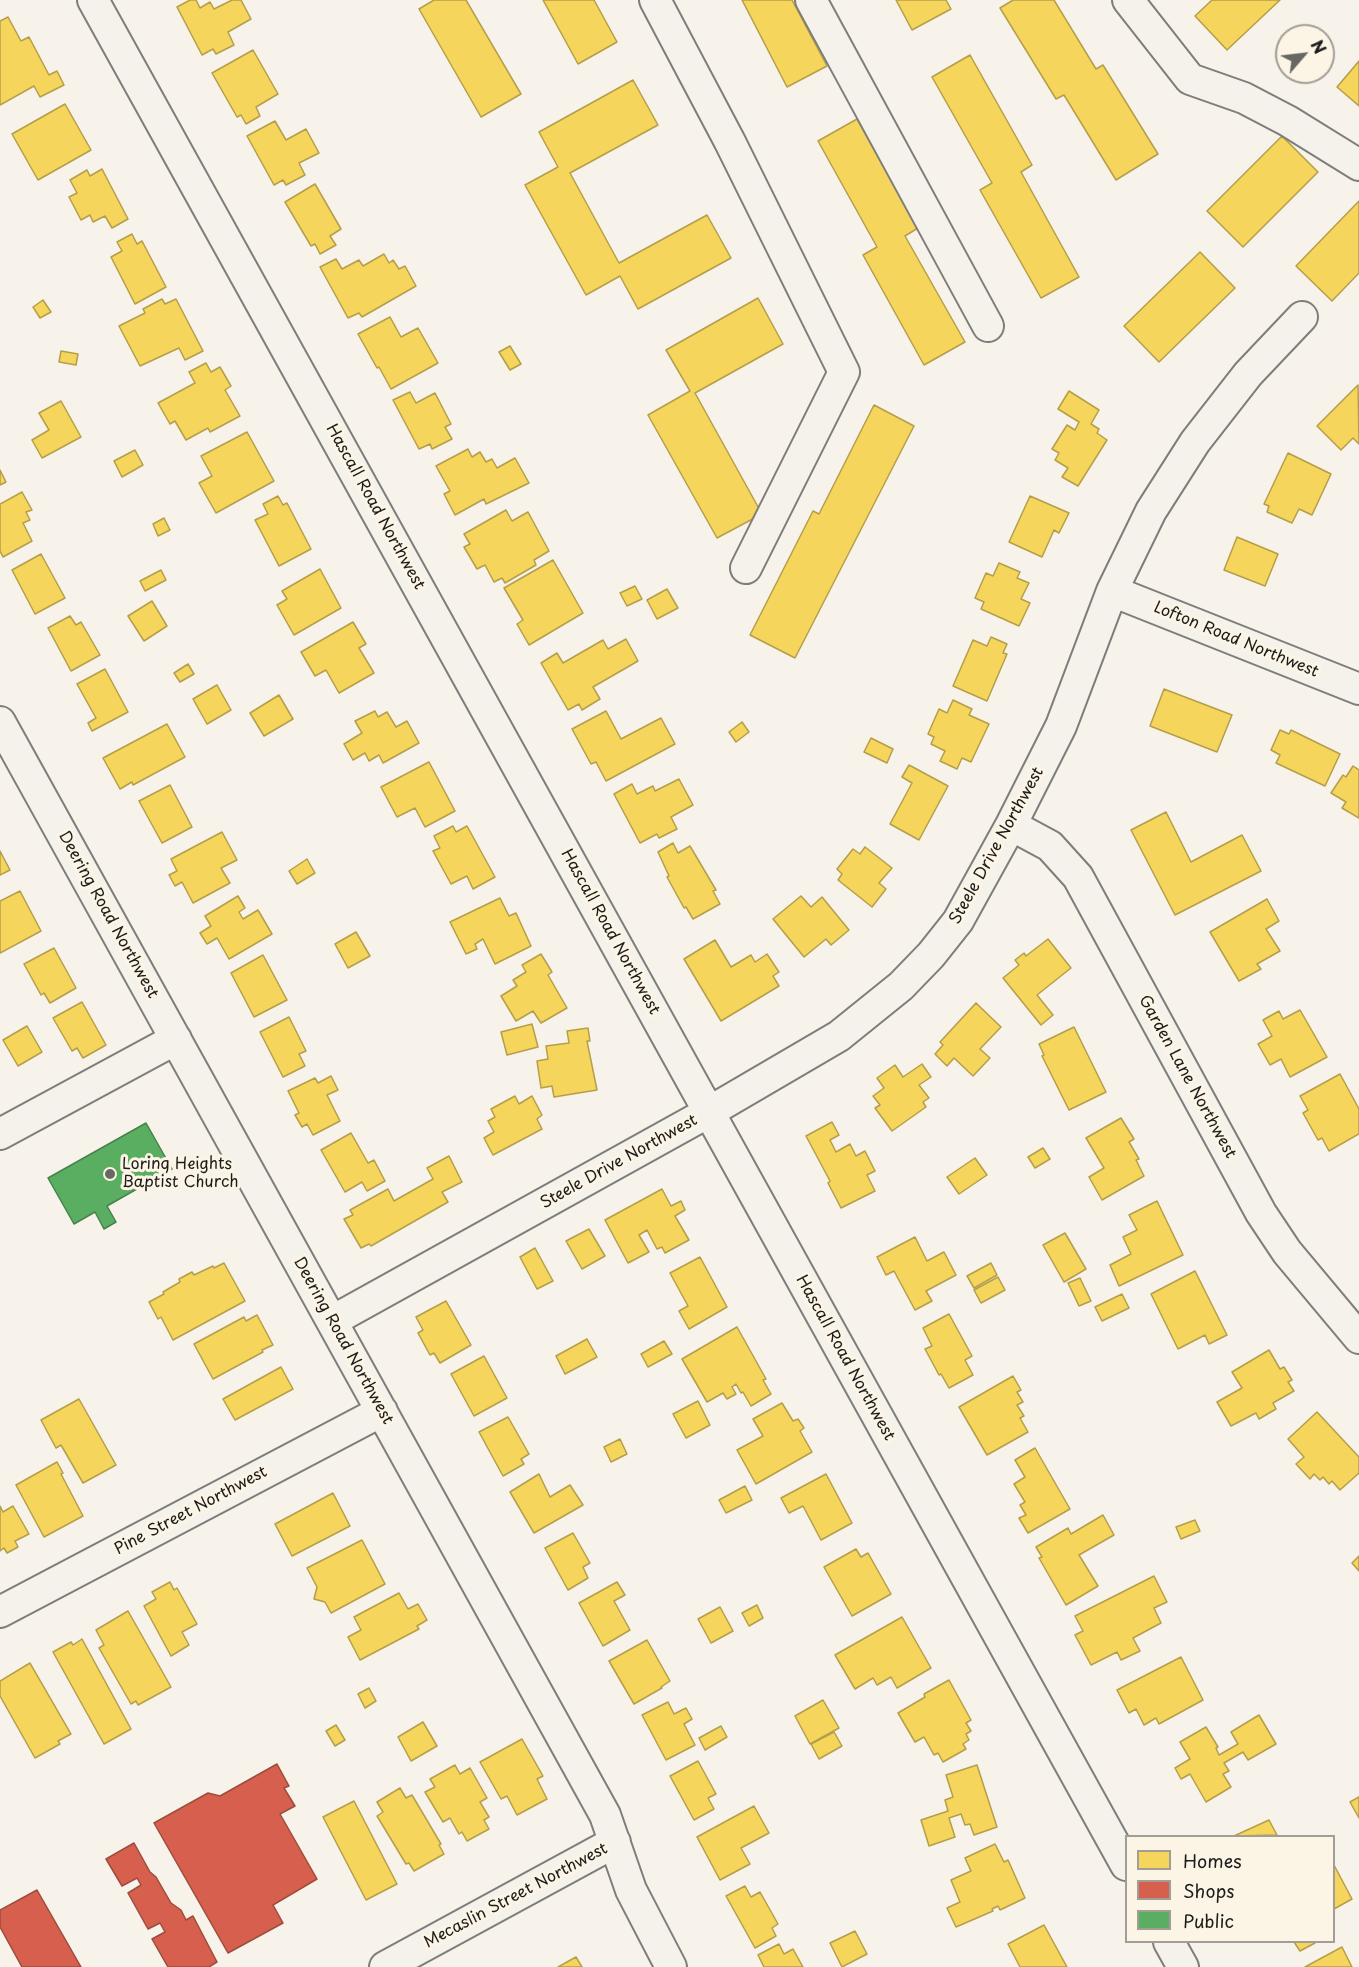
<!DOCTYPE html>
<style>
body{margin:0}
#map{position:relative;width:1359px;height:1967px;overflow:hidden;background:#f7f3ea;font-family:"Playpen Sans",sans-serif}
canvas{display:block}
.legend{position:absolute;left:1125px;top:1835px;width:210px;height:108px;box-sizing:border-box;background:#fcf5e5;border:2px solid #a29e95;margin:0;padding:8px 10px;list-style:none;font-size:18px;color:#1c1c1c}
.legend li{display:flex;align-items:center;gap:12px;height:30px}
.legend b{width:30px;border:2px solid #a29e95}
.north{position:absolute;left:1275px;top:24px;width:60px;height:60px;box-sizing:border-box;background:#fcf5e5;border:2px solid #a29e95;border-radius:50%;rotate:62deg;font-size:16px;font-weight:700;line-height:24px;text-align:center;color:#1c1c1c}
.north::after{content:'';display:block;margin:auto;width:21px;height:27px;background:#696764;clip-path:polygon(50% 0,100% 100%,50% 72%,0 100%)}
</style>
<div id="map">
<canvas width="1359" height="1967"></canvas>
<ul class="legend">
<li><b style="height:16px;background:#f6d55c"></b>Homes</li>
<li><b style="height:16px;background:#d6604d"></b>Shops</li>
<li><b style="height:16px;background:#5aae61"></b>Public</li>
</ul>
<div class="north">N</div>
</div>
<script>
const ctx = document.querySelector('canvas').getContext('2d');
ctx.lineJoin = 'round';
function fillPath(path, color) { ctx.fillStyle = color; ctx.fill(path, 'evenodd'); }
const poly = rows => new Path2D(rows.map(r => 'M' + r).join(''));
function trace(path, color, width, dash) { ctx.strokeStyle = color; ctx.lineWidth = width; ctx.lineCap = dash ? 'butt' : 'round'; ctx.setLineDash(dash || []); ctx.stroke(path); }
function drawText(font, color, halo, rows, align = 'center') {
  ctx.font = font + ' "Playpen Sans",sans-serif'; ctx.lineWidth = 6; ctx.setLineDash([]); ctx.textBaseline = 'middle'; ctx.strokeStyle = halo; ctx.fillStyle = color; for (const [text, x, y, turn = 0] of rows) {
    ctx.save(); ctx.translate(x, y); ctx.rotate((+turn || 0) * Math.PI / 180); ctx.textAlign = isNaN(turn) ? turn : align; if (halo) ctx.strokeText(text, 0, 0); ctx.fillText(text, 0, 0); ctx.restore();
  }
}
const homes = poly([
 [190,0,196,0,200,8,210,2,214,9,232,0,241,0,251,19,228,32,234,45,216,54,213,49,202,55,177,7,190,0],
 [434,0,466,0,521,94,481,117,419,9,434,0],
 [543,0,594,0,617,42,578,64,543,0],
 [742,0,792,0,827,66,787,87,742,0],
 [896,0,946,0,951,9,912,30,896,0],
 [1013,0,1054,0,1096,69,1103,65,1158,154,1116,180,1064,95,1056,99,1000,8,1013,0],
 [1212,0,1280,0,1227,50,1195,16,1212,0],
 [8,17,21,41,29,37,49,75,57,71,64,85,40,97,34,86,0,105,0,21,8,17],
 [253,50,278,94,256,107,260,116,246,124,241,115,237,117,212,73,253,50],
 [970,55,1032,165,1021,172,1079,277,1041,298,980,190,992,183,932,77,970,55],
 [1359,61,1359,106,1337,87,1359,61],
 [633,80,658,125,570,173,619,263,707,215,731,258,638,309,620,276,586,295,525,185,558,167,539,132,633,80],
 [65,104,91,150,38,180,12,134,65,104],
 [857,119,918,228,905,236,965,342,924,365,863,255,877,247,818,141,857,119],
 [275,121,286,140,306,129,319,153,299,163,305,175,286,185,283,180,274,185,247,136,275,121],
 [1282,136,1318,172,1243,247,1207,211,1282,136],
 [102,169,128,219,112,228,105,216,93,222,90,215,81,220,69,197,77,193,70,180,87,170,90,176,102,169],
 [315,184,341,229,330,236,336,245,320,254,315,244,311,246,285,202,315,184],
 [1359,201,1359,273,1332,301,1296,266,1359,201],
 [132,234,137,244,142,241,166,287,135,304,111,257,122,251,117,242,132,234],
 [1200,252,1235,288,1159,362,1124,326,1200,252],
 [384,254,389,263,393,260,399,269,405,266,416,286,362,317,359,313,348,318,320,267,336,259,342,269,359,260,363,266,384,254],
 [758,298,783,344,695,393,762,514,717,538,648,415,690,391,666,350,758,298],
 [162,299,165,304,176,299,203,351,185,360,179,348,140,366,119,326,145,313,143,309,162,299],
 [43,300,51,312,40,318,33,307,43,300],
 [390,317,401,337,418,328,438,363,391,389,379,367,377,368,358,334,390,317],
 [510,346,521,364,510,370,499,352,510,346],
 [61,351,78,354,76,365,59,362,61,351],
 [206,363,211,372,220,367,231,386,225,390,240,416,210,432,208,428,186,440,175,421,170,424,158,403,195,383,189,372,206,363],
 [1358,385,1359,444,1353,438,1341,450,1317,426,1358,385],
 [1069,391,1099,410,1091,424,1099,429,1097,433,1107,440,1078,486,1062,477,1068,468,1055,460,1059,453,1052,449,1067,425,1075,430,1079,422,1058,409,1069,391],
 [410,392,416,403,435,393,451,424,445,427,452,439,432,449,430,444,419,449,393,400,410,392],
 [61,401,81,437,42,458,32,440,49,430,39,413,61,401],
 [874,405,914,426,795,658,750,635,813,511,819,514,874,405],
 [247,432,274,481,216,513,199,483,212,476,201,456,247,432],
 [468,449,472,457,480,452,486,462,492,459,497,468,515,458,529,483,486,504,484,499,455,515,444,494,450,491,436,466,468,449],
 [135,450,143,465,122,477,114,461,135,450],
 [1288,453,1331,474,1312,515,1299,509,1292,523,1267,512,1269,506,1264,504,1288,453],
 [0,470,6,482,0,485,0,470],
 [22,492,32,510,26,512,30,520,23,523,32,541,3,557,0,551,0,504,22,492],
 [278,496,283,505,287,503,311,549,279,566,255,520,268,514,263,504,278,496],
 [1030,496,1069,513,1059,533,1054,530,1042,557,1009,542,1030,496],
 [506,510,512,521,528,512,549,551,534,560,536,565,505,583,502,578,494,582,485,565,477,569,464,547,470,544,464,534,506,510],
 [164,518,170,530,158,536,153,524,164,518],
 [1237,537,1278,554,1265,586,1224,570,1237,537],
 [41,554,65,598,35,614,12,570,41,554],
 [553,560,583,613,529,645,517,624,523,620,504,588,553,560],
 [999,563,1020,572,1017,578,1029,583,1021,599,1030,603,1019,626,981,609,984,602,975,598,986,573,993,576,999,563],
 [320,569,341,608,294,635,277,605,287,599,282,591,320,569],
 [161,570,166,580,145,591,140,581,161,570],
 [635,586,642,599,627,606,620,593,635,586],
 [667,589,678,608,657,619,647,600,667,589],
 [152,601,167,626,144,641,128,616,152,601],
 [70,616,76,625,81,622,100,655,71,671,48,628,70,616],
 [353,622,366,644,359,648,374,673,339,693,326,670,315,676,301,652,353,622],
 [991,637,1007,644,1003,653,1007,654,987,701,953,686,973,640,987,646,991,637],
 [626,639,638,661,593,687,600,699,582,710,579,704,568,710,541,663,557,653,563,663,603,640,608,649,626,639],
 [188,664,194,674,180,682,174,673,188,664],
 [105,669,128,712,92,731,88,723,96,718,77,684,105,669],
 [217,685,231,710,207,724,193,699,217,685],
 [1164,689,1232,715,1217,752,1150,726,1164,689],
 [279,695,293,719,264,736,250,713,279,695],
 [953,700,972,709,969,715,989,724,971,762,962,758,957,769,940,761,945,751,931,744,934,737,928,734,939,709,947,713,953,700],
 [375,711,378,717,387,712,396,727,407,721,419,743,383,763,379,755,369,761,365,753,353,760,344,744,362,733,355,721,375,711],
 [606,711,621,739,661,718,675,744,606,781,596,762,591,764,572,729,606,711],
 [742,722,749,732,736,742,729,732,742,722],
 [167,724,185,757,133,785,132,782,120,789,103,758,167,724],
 [1280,730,1289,734,1291,730,1340,754,1325,786,1276,763,1280,755,1271,750,1280,730],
 [871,738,893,749,887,763,864,752,871,738],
 [429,762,455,811,425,827,415,808,397,817,381,787,429,762],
 [909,765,948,786,919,840,890,824,912,783,902,777,909,765],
 [1353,766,1359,770,1359,818,1342,808,1346,802,1331,793,1343,775,1346,777,1353,766],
 [679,779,693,805,671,817,677,829,659,838,657,834,640,843,614,794,632,784,637,794,653,786,655,791,679,779],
 [170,785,192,827,162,843,139,801,170,785],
 [1166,812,1191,862,1242,835,1261,871,1175,915,1131,830,1166,812],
 [453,826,456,832,467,826,495,877,473,889,467,876,451,884,433,851,440,848,434,836,453,826],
 [222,832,237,860,221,868,230,883,193,903,182,882,175,886,169,875,177,871,171,859,222,832],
 [673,843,678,853,690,846,716,890,713,891,720,904,693,919,686,907,684,908,667,877,669,876,658,852,673,843],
 [865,847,892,868,879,883,886,889,872,907,838,880,842,874,837,869,853,849,860,854,865,847],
 [0,851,10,870,0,875,0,851],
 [307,859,315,873,297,884,289,871,307,859],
 [20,891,41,931,0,953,0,901,20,891],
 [238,896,245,908,239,912,243,919,258,910,272,934,229,959,217,938,207,944,200,933,211,926,205,916,238,896],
 [801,896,811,907,822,897,849,930,831,945,826,939,804,957,773,919,801,896],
 [500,898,509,916,516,913,531,946,495,964,483,939,475,944,477,949,466,954,450,922,500,898],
 [1267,899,1279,921,1266,929,1280,951,1257,964,1261,969,1239,981,1210,932,1267,899],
 [356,932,370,956,348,968,335,944,356,932],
 [1048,939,1071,968,1037,995,1053,1015,1041,1025,1003,978,1019,965,1015,960,1024,953,1026,956,1048,939],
 [715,940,731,967,751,955,755,962,767,954,779,972,773,976,779,986,721,1021,684,959,715,940],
 [54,948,76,988,50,1003,44,993,41,995,24,964,54,948],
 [541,954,552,972,548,975,567,1008,541,1023,533,1011,516,1021,501,996,517,986,513,980,526,972,522,965,541,954],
 [263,955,287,1000,254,1017,231,973,263,955],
 [82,1002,106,1045,83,1058,77,1048,72,1051,53,1018,82,1002],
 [976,1003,1001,1027,980,1049,990,1058,973,1076,954,1058,947,1066,935,1054,943,1045,940,1042,976,1003],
 [1300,1010,1327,1057,1290,1077,1281,1059,1270,1065,1258,1044,1272,1036,1263,1020,1279,1011,1283,1019,1300,1010],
 [289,1017,306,1051,299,1054,305,1066,283,1077,260,1032,289,1017],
 [532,1024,538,1047,507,1055,501,1032,532,1024],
 [27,1026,42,1052,18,1066,3,1040,27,1026],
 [1074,1027,1106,1092,1069,1110,1042,1056,1044,1055,1039,1044,1074,1027],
 [588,1028,590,1041,587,1041,597,1090,554,1097,552,1086,541,1088,537,1061,548,1059,546,1046,569,1043,567,1031,588,1028],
 [922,1064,931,1077,919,1085,929,1098,923,1102,926,1107,892,1131,875,1108,880,1105,873,1096,884,1088,877,1078,895,1065,903,1077,922,1064],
 [1340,1074,1359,1109,1359,1134,1329,1151,1322,1138,1318,1140,1303,1113,1308,1110,1300,1096,1340,1074],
 [331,1076,338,1090,327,1095,340,1121,313,1135,307,1124,302,1127,295,1115,299,1113,288,1091,315,1078,318,1083,331,1076],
 [515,1096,519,1104,532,1096,542,1115,537,1119,542,1129,493,1155,484,1138,494,1132,488,1121,495,1117,491,1109,515,1096],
 [1121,1118,1134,1139,1129,1142,1139,1159,1136,1160,1144,1176,1102,1200,1089,1177,1104,1168,1086,1138,1121,1118],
 [832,1122,839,1135,830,1140,836,1152,850,1144,856,1156,865,1151,875,1171,867,1175,875,1191,841,1208,828,1183,830,1181,806,1136,832,1122],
 [351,1133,368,1163,374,1160,385,1181,367,1191,362,1182,345,1192,321,1150,351,1133],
 [1043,1148,1050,1159,1035,1168,1028,1157,1043,1148],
 [449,1156,462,1182,442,1192,448,1202,371,1246,369,1244,361,1248,344,1219,353,1215,350,1210,388,1189,394,1201,433,1179,427,1168,449,1156],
 [975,1158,987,1175,959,1194,947,1177,975,1158],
 [662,1189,671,1206,681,1201,685,1210,675,1216,689,1240,665,1253,662,1247,657,1249,647,1230,639,1235,649,1252,628,1263,605,1220,662,1189],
 [1157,1201,1183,1255,1119,1286,1110,1265,1131,1254,1123,1237,1137,1230,1129,1215,1157,1201],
 [589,1229,605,1256,582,1269,566,1241,589,1229],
 [1065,1233,1086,1269,1064,1282,1043,1245,1065,1233],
 [915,1237,927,1261,944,1252,956,1275,926,1291,932,1301,915,1310,894,1271,886,1275,877,1257,915,1237],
 [535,1248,553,1281,537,1289,520,1257,535,1248],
 [700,1257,727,1307,689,1329,679,1311,688,1306,670,1273,700,1257],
 [224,1263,245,1301,173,1340,161,1317,158,1319,149,1302,164,1294,163,1292,180,1282,179,1279,192,1272,194,1275,213,1266,214,1268,224,1263],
 [991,1263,997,1275,974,1288,967,1276,991,1263],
 [1195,1271,1227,1335,1209,1344,1205,1335,1178,1349,1151,1294,1195,1271],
 [998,1277,1005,1290,981,1303,974,1290,998,1277],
 [1080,1278,1091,1301,1079,1306,1068,1283,1080,1278],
 [1122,1294,1129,1308,1102,1321,1095,1307,1122,1294],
 [446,1301,471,1345,440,1363,434,1353,430,1355,418,1333,423,1330,416,1317,446,1301],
 [949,1314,972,1356,965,1360,973,1375,949,1388,941,1374,939,1375,925,1349,932,1346,923,1328,949,1314],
 [257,1315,273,1345,262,1350,263,1352,213,1379,194,1344,244,1317,246,1321,257,1315],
 [737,1327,766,1379,763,1380,771,1394,751,1406,743,1392,741,1393,736,1384,732,1387,736,1394,727,1399,723,1393,707,1402,682,1359,737,1327],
 [587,1339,597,1357,565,1374,556,1356,587,1339],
 [664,1341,672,1354,648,1367,641,1354,664,1341],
 [1269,1350,1280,1369,1284,1367,1292,1380,1288,1382,1294,1391,1273,1403,1276,1409,1259,1419,1256,1413,1231,1426,1217,1402,1242,1388,1232,1372,1269,1350],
 [484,1356,507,1398,474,1416,451,1374,484,1356],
 [281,1367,293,1389,235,1420,223,1399,281,1367],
 [1013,1376,1021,1390,1017,1392,1023,1402,1017,1405,1024,1416,1020,1418,1028,1432,987,1455,959,1407,1013,1376],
 [79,1399,116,1465,83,1483,61,1445,56,1448,41,1420,79,1399],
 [698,1401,710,1425,686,1438,673,1414,698,1401],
 [782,1403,793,1421,798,1419,804,1428,800,1431,812,1452,756,1484,737,1450,763,1436,753,1419,782,1403],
 [1317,1412,1359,1457,1359,1473,1340,1490,1332,1481,1329,1484,1323,1477,1320,1480,1314,1474,1310,1479,1296,1464,1304,1457,1288,1439,1317,1412],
 [508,1417,529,1454,521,1459,524,1464,503,1476,479,1432,508,1417],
 [620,1439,627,1454,611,1462,604,1447,620,1439],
 [1035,1448,1070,1509,1028,1533,1019,1518,1026,1515,1020,1505,1025,1502,1014,1484,1025,1477,1015,1460,1035,1448],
 [57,1462,63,1473,61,1474,83,1516,44,1537,16,1485,57,1462],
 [539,1474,550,1497,570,1485,583,1505,534,1533,510,1492,539,1474],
 [826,1474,852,1523,821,1540,803,1506,789,1513,781,1498,826,1474],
 [745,1486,752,1500,726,1513,719,1500,745,1486],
 [333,1493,350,1526,292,1556,275,1524,333,1493],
 [0,1506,3,1512,13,1506,29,1534,15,1541,18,1547,7,1553,4,1548,0,1551,0,1506],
 [1103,1515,1114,1535,1079,1555,1098,1586,1066,1605,1039,1558,1042,1557,1036,1547,1068,1528,1071,1534,1103,1515],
 [1195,1520,1200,1531,1181,1539,1176,1527,1195,1520],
 [573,1533,590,1563,583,1567,588,1578,568,1590,545,1548,573,1533],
 [362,1540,385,1584,331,1613,325,1602,314,1599,317,1587,307,1568,362,1540],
 [856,1549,861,1557,868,1553,891,1594,852,1616,824,1567,856,1549],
 [1359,1556,1359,1571,1352,1563,1359,1556],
 [1154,1576,1167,1602,1154,1608,1161,1623,1133,1638,1140,1651,1121,1660,1117,1652,1091,1665,1075,1635,1083,1631,1075,1616,1154,1576],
 [170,1582,174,1590,177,1588,197,1624,182,1632,189,1645,171,1656,144,1606,156,1599,152,1592,170,1582],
 [617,1582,625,1595,614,1601,630,1630,603,1646,579,1603,617,1582],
 [399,1593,408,1609,418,1604,427,1620,417,1626,419,1629,360,1660,348,1637,361,1630,354,1617,399,1593],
 [757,1605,763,1618,749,1626,742,1613,757,1605],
 [720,1607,733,1631,711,1643,698,1619,720,1607],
 [128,1611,171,1687,138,1705,136,1701,131,1704,99,1648,104,1645,96,1630,128,1611],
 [902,1617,931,1668,897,1688,891,1677,877,1685,873,1678,855,1689,835,1655,902,1617],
 [82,1639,131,1729,104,1744,53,1652,71,1642,73,1645,82,1639],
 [647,1640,670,1681,661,1687,662,1688,634,1704,609,1661,647,1640],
 [1181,1657,1203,1700,1159,1724,1156,1718,1144,1725,1136,1709,1129,1713,1117,1690,1181,1657],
 [30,1663,71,1734,58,1741,60,1744,35,1758,0,1696,0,1681,30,1663],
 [949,1680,971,1720,966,1723,971,1731,966,1734,969,1740,963,1744,966,1749,943,1762,938,1753,934,1755,924,1737,915,1742,898,1713,925,1697,924,1694,949,1680],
 [369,1688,376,1701,365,1708,358,1694,369,1688],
 [823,1700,839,1728,810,1744,795,1716,823,1700],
 [668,1702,674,1714,686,1708,692,1719,684,1724,695,1745,666,1760,642,1715,668,1702],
 [1259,1715,1276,1744,1248,1760,1243,1752,1224,1763,1229,1771,1223,1774,1231,1787,1206,1802,1190,1774,1181,1779,1175,1768,1190,1759,1180,1742,1206,1727,1218,1747,1216,1748,1219,1755,1238,1744,1231,1732,1259,1715],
 [423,1722,437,1746,411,1761,398,1737,423,1722],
 [336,1725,345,1740,335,1746,326,1731,336,1725],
 [721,1726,727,1737,705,1750,699,1738,721,1726],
 [834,1732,842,1746,819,1759,811,1744,834,1732],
 [522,1739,543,1776,537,1779,547,1799,517,1815,507,1796,501,1799,480,1762,522,1739],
 [698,1761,716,1794,708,1798,714,1809,694,1820,670,1776,698,1761],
 [455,1765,460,1774,470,1768,487,1798,480,1802,489,1817,484,1820,489,1829,467,1841,462,1832,459,1834,450,1818,443,1822,425,1792,435,1787,430,1779,455,1765],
 [977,1765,997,1827,974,1835,970,1824,965,1825,961,1814,949,1818,955,1837,929,1846,921,1820,948,1811,945,1800,953,1797,946,1775,977,1765],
 [400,1788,406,1798,412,1795,441,1844,439,1845,444,1854,414,1871,409,1863,406,1864,377,1816,383,1812,377,1802,400,1788],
 [1359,1797,1359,1818,1350,1802,1359,1797],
 [354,1801,397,1884,366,1900,323,1817,354,1801],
 [754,1806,769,1833,741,1848,750,1864,720,1880,697,1837,754,1806],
 [1269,1820,1277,1835,1234,1836,1269,1820],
 [995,1844,1004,1862,1008,1860,1025,1898,1000,1910,998,1906,992,1909,993,1911,956,1927,947,1908,960,1902,951,1880,971,1871,965,1858,995,1844],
 [1334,1865,1352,1899,1334,1909,1334,1865],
 [745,1886,751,1897,760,1892,778,1924,772,1928,776,1936,755,1948,726,1896,745,1886],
 [1044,1925,1067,1967,1020,1967,1008,1944,1044,1925],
 [855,1931,867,1954,842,1967,830,1943,855,1931],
 [1294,1942,1315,1942,1315,1943,1300,1951,1294,1942],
 [779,1944,784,1954,793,1949,803,1967,764,1967,758,1955,779,1944],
 [1342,1947,1352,1967,1305,1967,1342,1947],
 [576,1957,582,1967,558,1967,576,1957]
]);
const shops = poly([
 [277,1764,289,1786,284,1788,295,1806,280,1814,317,1879,273,1905,283,1923,228,1953,154,1823,208,1793,220,1796,277,1764],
 [134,1843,150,1872,156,1877,171,1903,181,1910,186,1920,193,1916,217,1962,209,1967,168,1967,152,1939,165,1932,160,1923,148,1929,128,1893,141,1885,137,1878,122,1886,106,1859,134,1843],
 [37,1890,81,1967,22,1967,0,1927,0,1910,37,1890]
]);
const public = poly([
 [146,1123,172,1169,107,1206,116,1222,104,1229,95,1212,74,1224,48,1178,146,1123]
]);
const minor = poly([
 [93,0,1126,1865],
 [655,0,730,142,844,372,746,568],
 [811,0,988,326],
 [1128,0,1190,79,1244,98,1288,121,1359,165],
 [1112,591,1359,689],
 [0,722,605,1815,631,1890,671,1967],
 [1011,825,1050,846,1078,877,1261,1213,1287,1252,1359,1338],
 [0,1134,176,1039],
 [332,1321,709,1112,839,1036,901,986,931,955,958,921,1011,825,1061,726,1112,591,1151,511,1195,442,1248,374,1302,317],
 [0,1612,382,1411],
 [1169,1942,1183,1967],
 [385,1967,615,1842]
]);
const markers = [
 [110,1174,6,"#696764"]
];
const streetNames = [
 ["Hascall Road Northwest",375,507,61],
 ["Lofton Road Northwest",1236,640,22],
 ["Steele Drive Northwest",997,846,-61],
 ["Deering Road Northwest",108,915,61],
 ["Hascall Road Northwest",610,932,61],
 ["Garden Lane Northwest",1187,1077,61],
 ["Steele Drive Northwest",619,1162,-29],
 ["Deering Road Northwest",343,1341,61],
 ["Hascall Road Northwest",845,1358,61],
 ["Pine Street Northwest",191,1511,-28],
 ["Mecaslin Street Northwest",516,1896,-28]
];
const poiNames = [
 ["Loring Heights",122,1165],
 ["Baptist Church",122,1183]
];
fillPath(homes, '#f6d55c');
trace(homes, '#b59e49', 1.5);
fillPath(shops, '#d6604d');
trace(shops, '#9e4c3e', 1.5);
fillPath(public, '#5aae61');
trace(public, '#47824c', 1.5);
trace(minor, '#7f7d79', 34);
trace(minor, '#f5f2ec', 30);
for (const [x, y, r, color] of markers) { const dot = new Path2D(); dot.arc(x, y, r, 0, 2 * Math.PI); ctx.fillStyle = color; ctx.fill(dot); trace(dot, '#fcf5e5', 2); }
drawText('16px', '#1c1c1c', '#fcf5e5', streetNames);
drawText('16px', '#1c1c1c', '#fcf5e5', poiNames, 'left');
</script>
